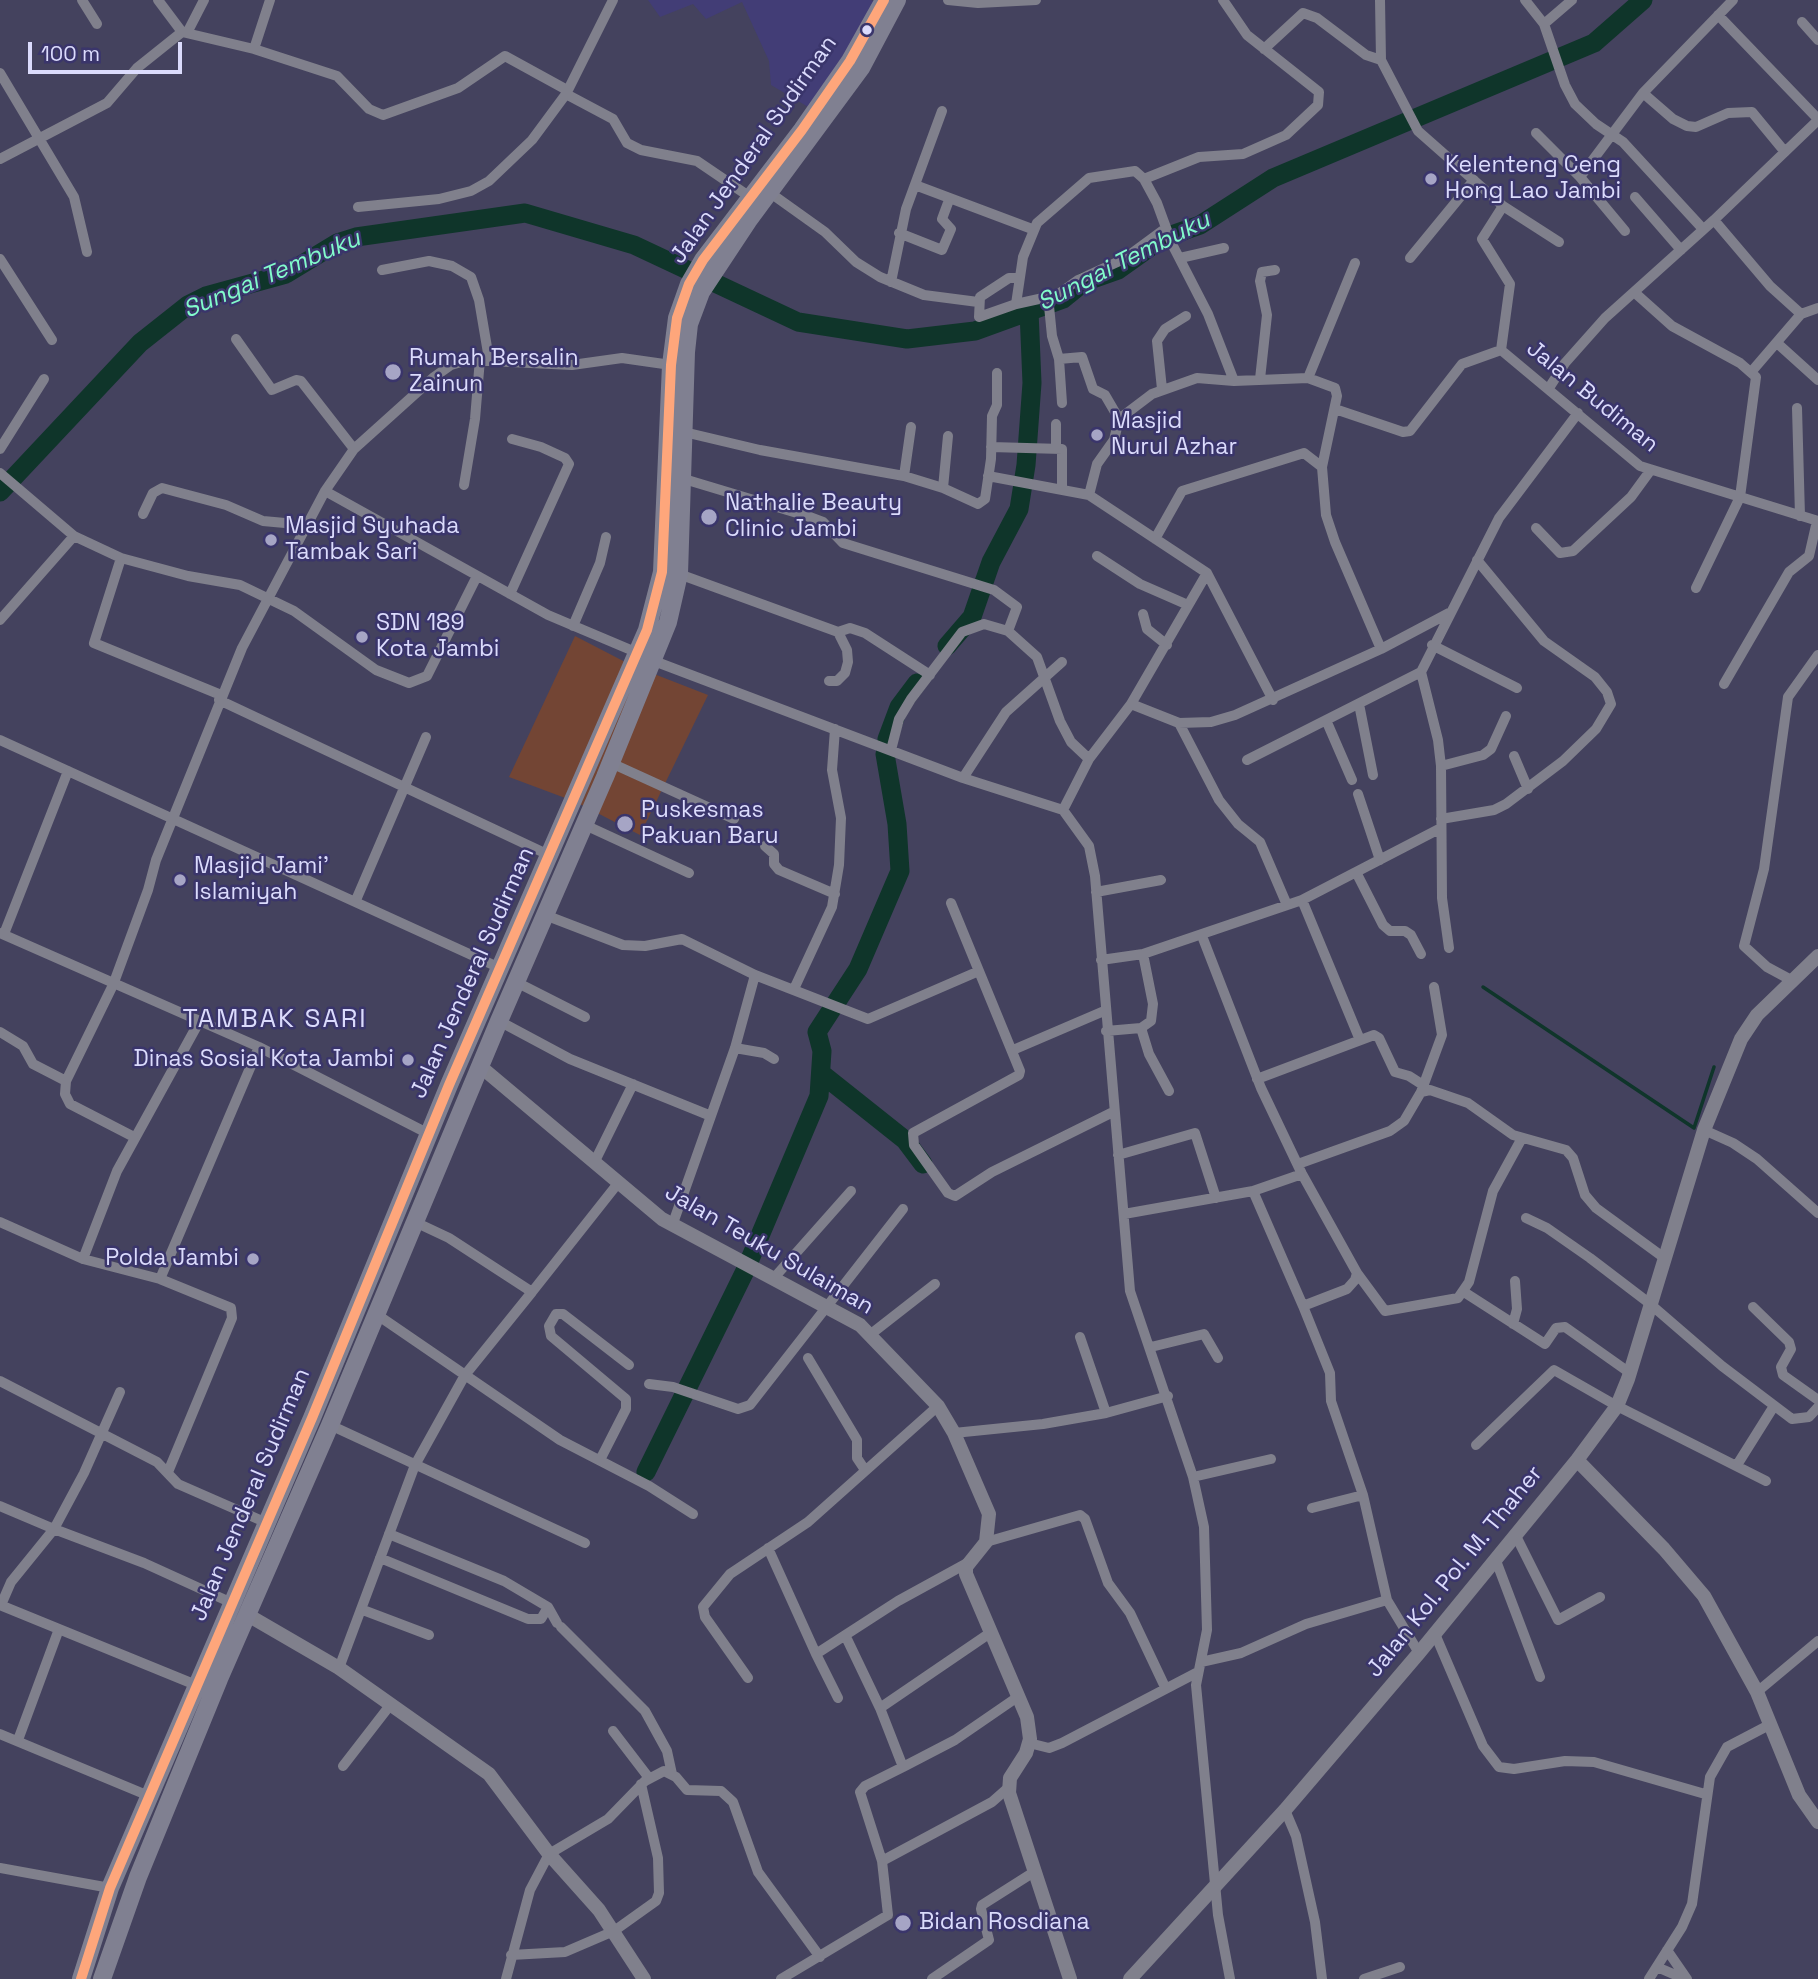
<!DOCTYPE html>
<style>
body{margin:0}
#map{position:relative;width:1818px;height:1979px;overflow:hidden;background:#44425e;font-family:"Space Grotesk",sans-serif}
canvas{display:block}
.scale{position:absolute;left:28px;top:42px;width:154px;height:32px;box-sizing:border-box;border:4px solid #dbdbfc;border-top:0;padding-left:9px;font-size:21px;line-height:24px;white-space:nowrap;color:#dbdbfc;-webkit-text-stroke:5px #3a356b;paint-order:stroke}
</style>
<div id="map">
<canvas width="1818" height="1979"></canvas>
<div class="scale">100 m</div>
</div>
<script>
const ctx = document.querySelector('canvas').getContext('2d');
ctx.lineJoin = 'round';
function fillPath(path, color) { ctx.fillStyle = color; ctx.fill(path, 'evenodd'); }
const poly = rows => new Path2D(rows.map(r => 'M' + r).join(''));
function trace(path, color, width, dash) { ctx.strokeStyle = color; ctx.lineWidth = width; ctx.lineCap = dash ? 'butt' : 'round'; ctx.setLineDash(dash || []); ctx.stroke(path); }
function drawText(font, color, halo, rows, align = 'center') {
  ctx.font = font + ' "Space Grotesk",sans-serif'; ctx.lineWidth = 5; ctx.setLineDash([]); ctx.textBaseline = 'middle'; ctx.strokeStyle = halo; ctx.fillStyle = color; for (const [text, x, y, turn = 0] of rows) {
    ctx.save(); ctx.translate(x, y); ctx.rotate((+turn || 0) * Math.PI / 180); ctx.textAlign = isNaN(turn) ? turn : align; if (halo) ctx.strokeText(text, 0, 0); ctx.fillText(text, 0, 0); ctx.restore();
  }
}
const built = poly([
 [648,0,871,0,880,5,815,111,771,85,769,61,742,2,706,19,693,4,660,17]
]);
const green = poly([
 [575,636,631,665,708,695,640,835,576,802,509,777]
]);
const stream = poly([
 [1483,987,1694,1128,1714,1067]
]);
const river = poly([
 [0,492,140,343,188,305,206,296,286,274,337,243,356,237,525,213,634,245,798,322,907,339,975,331,1063,299,1084,282,1118,270,1163,238,1200,225,1273,178,1594,43,1643,0],
 [947,646,972,617,991,562,1019,509,1026,465,1032,383,1029,311],
 [887,739,899,707,917,683],
 [822,1074,905,1140,923,1164],
 [646,1472,745,1271,819,1096,822,1051,817,1032,858,969,900,871,897,824,885,754]
]);
const minor = poly([
 [82,0,97,24],
 [158,0,182,32],
 [948,0,978,3,1036,0],
 [1380,0,1381,60,1418,131,1503,206,1559,242],
 [1525,0,1544,24,1565,85,1575,104,1596,124,1623,142,1703,229],
 [1718,15,1818,119],
 [1802,22,1818,40],
 [1544,24,1572,0],
 [187,33,204,0],
 [254,49,337,76,369,109,383,115,458,88,505,56,567,90],
 [1264,49,1303,13,1317,18,1366,55,1381,60],
 [0,73,74,197,87,252],
 [1643,93,1673,119,1687,126,1696,127,1728,113,1752,112,1785,152],
 [566,94,613,119,627,143,641,150,697,161,750,197],
 [1536,133,1580,177,1625,231],
 [0,159,107,103,137,68,182,32,254,49,270,0],
 [1580,177,1643,93,1733,0],
 [1144,179,1199,157,1243,154,1286,135,1318,105,1319,92,1247,35,1223,0],
 [915,185,1032,229],
 [769,192,825,232,856,262,880,277,924,295,978,302],
 [1635,197,1681,250],
 [358,207,439,199,471,191,489,181,532,140,566,94,613,0],
 [1714,220,1770,286,1801,314],
 [899,233,942,250,951,229,942,219,949,200],
 [1180,258,1224,248],
 [1410,258,1474,180],
 [0,259,52,340],
 [382,270,429,261,452,266,471,277,479,300,489,359],
 [1019,278,1009,278,980,297,979,317,1016,304,1023,257,1037,223,1089,178,1135,171,1144,179,1157,203,1172,244,1208,314,1234,381],
 [891,282,906,209,942,111],
 [1634,292,1672,326,1740,363,1756,377,1740,497,1696,588],
 [1048,296,1052,336,1059,359,1062,403],
 [1016,304,1057,295,1078,280,1124,259,1166,228],
 [236,339,272,390,296,380,301,381,354,449],
 [1777,343,1818,380],
 [1501,350,1640,466,1818,521],
 [1501,350,1510,284,1482,239,1503,206],
 [1059,359,1082,357,1093,389,1105,395,1119,419],
 [1752,371,1801,314,1818,308],
 [1308,378,1355,263],
 [1260,379,1267,315,1260,281,1262,272,1275,270],
 [1549,388,1565,363,1605,318,1714,220,1818,120],
 [1162,389,1157,341,1165,329,1186,316],
 [1797,408,1800,516],
 [1335,409,1403,432,1410,431,1462,364,1501,350],
 [1056,424,1056,449],
 [684,432,760,450,904,476,943,488,948,436],
 [991,447,1062,449,1062,488],
 [0,449,44,379],
 [0,473,74,536,121,558,188,576,240,585,294,611,376,670,409,683,427,676,477,576],
 [904,476,911,427],
 [988,476,1089,495,1207,573,1131,704],
 [684,479,807,516,823,522,843,543,994,590,1017,607,1008,631],
 [464,485,475,419,480,359],
 [943,488,978,504,985,499,991,459,992,416,997,405,997,373],
 [325,491,548,615,638,653],
 [1089,495,1097,464,1114,440,1119,419,1152,394,1197,378,1234,381,1308,378,1335,388,1337,396,1322,467],
 [143,514,153,493,162,488,226,505,263,521,285,523,303,531],
 [1536,528,1560,553,1573,551,1631,497,1650,471],
 [1155,539,1182,491,1304,453,1322,467,1326,515,1335,542,1381,649],
 [1097,556,1140,584,1188,605],
 [121,558,94,643,221,695],
 [1207,573,1273,700],
 [679,574,838,632,847,650,848,662,845,673,837,681,829,681],
 [510,594,569,464,565,458,541,447,512,439],
 [1143,614,1147,629,1167,645],
 [0,620,74,536],
 [573,626,600,563,606,537],
 [838,632,850,628,865,633,930,675],
 [1432,645,1517,688],
 [654,661,963,778,1063,810,1089,846,1095,876,1130,1291,1193,1477,1204,1527,1207,1630,1196,1685,1218,1915,1230,1979],
 [1724,684,1789,572,1809,556,1817,521],
 [219,700,551,856],
 [1359,704,1373,775],
 [1326,720,1352,780],
 [1179,723,1219,800,1238,824,1260,842,1287,905],
 [0,740,500,968],
 [891,750,899,719,911,699,962,632,984,624,1008,631,1037,657,1060,721,1071,742,1089,759],
 [1514,756,1528,789],
 [1247,760,1421,672],
 [611,763,734,819],
 [1441,766,1483,755,1491,749,1506,716],
 [963,778,1006,712,1062,662],
 [1358,794,1380,860],
 [1063,810,1089,759,1131,704,1179,723,1211,722,1235,715,1381,649,1449,613],
 [1441,819,1494,810,1506,804,1563,761,1596,729,1611,704,1607,692,1595,677,1544,641,1477,560],
 [585,825,689,873],
 [765,846,774,854,774,864,779,870,835,894],
 [1356,872,1383,925,1390,931,1405,931,1411,935,1421,954],
 [1096,892,1161,880],
 [356,900,426,737],
 [1302,900,1360,1040],
 [951,903,1020,1071,1019,1075,913,1133,914,1145,948,1193,955,1196,992,1172,1113,1112],
 [545,915,623,945,645,946,682,939,755,975,868,1019,979,971],
 [0,933,259,1047,429,1134],
 [4,934,68,771],
 [1449,948,1442,898,1441,766,1438,740,1421,672,1499,518,1578,413],
 [1101,960,1143,954,1302,900,1441,828],
 [1793,981,1767,967,1744,946,1764,869,1788,697,1818,655],
 [516,982,585,1017],
 [794,989,832,907,839,865,841,818,832,770,835,729],
 [499,1021,570,1059,711,1116],
 [1141,1028,1149,1054,1169,1091],
 [1106,1031,1141,1028,1151,1021,1153,1004,1143,954],
 [0,1032,23,1046,33,1064,66,1081],
 [735,1048,764,1053,774,1059],
 [1013,1050,1104,1011],
 [1257,1079,1374,1035,1379,1038,1395,1072,1409,1076,1423,1085],
 [1421,1092,1430,1090,1468,1103,1513,1135,1566,1150,1573,1158,1585,1195,1596,1208,1663,1257],
 [1704,1130,1733,1143,1757,1159,1818,1213],
 [134,1137,70,1104,65,1094,66,1081,113,985,148,890,156,860,242,648,325,491,354,449,434,377,451,365,468,360,572,365,622,358,671,365],
 [1118,1155,1195,1133,1216,1198],
 [595,1161,633,1084],
 [1298,1164,1390,1131,1404,1121,1421,1092,1442,1035,1434,987],
 [1253,1191,1303,1306],
 [1124,1214,1253,1191,1302,1174],
 [1526,1218,1547,1228,1590,1258,1649,1303,1722,1366,1792,1419,1809,1417,1818,1407],
 [0,1222,83,1259,160,1279,231,1308,232,1318,168,1472],
 [672,1226,735,1048,755,975],
 [83,1259,117,1171,199,1022],
 [1357,1273,1385,1311,1458,1298,1469,1282,1493,1191,1522,1138],
 [160,1279,259,1047],
 [773,1279,851,1191],
 [532,1292,619,1182],
 [1464,1292,1545,1344,1556,1328,1565,1327,1630,1373],
 [1753,1307,1789,1342,1791,1349,1781,1367,1783,1375,1818,1400],
 [376,1314,560,1440,649,1486,693,1514],
 [1513,1324,1517,1309,1515,1281],
 [871,1334,935,1284],
 [1080,1337,1106,1413],
 [1151,1347,1204,1334,1218,1358],
 [808,1358,857,1440,857,1458,865,1470],
 [0,1381,157,1462,178,1484,267,1523],
 [649,1384,673,1387,738,1409,750,1405,903,1209],
 [120,1392,84,1473,54,1529,144,1563,232,1603],
 [330,1425,585,1543],
 [954,1433,1043,1424,1106,1413,1168,1396],
 [1476,1445,1554,1370,1617,1406,1766,1481],
 [600,1460,626,1409,626,1399,551,1336,549,1326,556,1314,563,1314,629,1365],
 [1737,1465,1774,1406],
 [1193,1477,1271,1459],
 [0,1506,54,1529,11,1582,1,1605],
 [1312,1508,1363,1495],
 [389,1534,504,1581,548,1607,557,1623],
 [1515,1534,1558,1620,1600,1597],
 [986,1542,1080,1515,1085,1519,1108,1583,1130,1613,1165,1687],
 [768,1548,816,1654,898,1601,971,1561],
 [380,1558,528,1619,541,1619,548,1607],
 [1495,1558,1540,1677],
 [1387,1600,1419,1653],
 [0,1605,196,1685],
 [363,1610,429,1635],
 [561,1627,645,1711,667,1751,672,1774],
 [1435,1634,1483,1746,1499,1767,1514,1769,1565,1761,1594,1762,1705,1794],
 [816,1654,838,1698],
 [1201,1662,1241,1653,1306,1624,1387,1600,1363,1495,1331,1401,1330,1373,1303,1306,1347,1289,1355,1280,1357,1273,1302,1174,1261,1088,1202,936],
 [339,1668,415,1465,465,1375,532,1292,449,1238,415,1222],
 [748,1678,705,1617,703,1607,730,1574,808,1522,938,1406],
 [1757,1692,1818,1641],
 [880,1708,990,1633],
 [613,1731,649,1778],
 [0,1734,149,1796],
 [18,1740,59,1629],
 [1029,1743,1049,1748,1062,1743,1198,1672],
 [343,1766,391,1704],
 [903,1767,955,1740,1019,1696],
 [1285,1810,1296,1836,1315,1922,1322,1979],
 [882,1861,992,1802,1009,1787],
 [0,1868,110,1888],
 [1667,1950,1687,1979],
 [511,1955,565,1952,614,1931,656,1901,659,1893,658,1858,641,1784],
 [1657,1967,1685,1979],
 [506,1979,530,1890,549,1854,608,1819,645,1781,664,1771,676,1777,687,1790,721,1791,733,1802,758,1872,820,1957],
 [781,1979,888,1915,882,1861,860,1792,865,1786,903,1767,880,1708,846,1637],
 [932,1979,989,1940,981,1909,982,1905,1034,1872],
 [1364,1979,1400,1967],
 [1649,1979,1682,1927,1692,1904,1710,1777,1727,1747,1771,1724]
]);
const tertiary = poly([
 [481,1067,662,1219,860,1325,938,1406,954,1433,989,1514,986,1542,966,1567,966,1574,1027,1717,1030,1739,1026,1753,1010,1778,1009,1793,1070,1979],
 [1577,1460,1664,1549,1704,1596,1757,1692,1799,1795,1818,1822],
 [246,1614,339,1668,489,1774,549,1854,599,1910,644,1979],
 [1130,1979,1285,1810,1419,1653,1577,1460,1617,1406,1628,1379,1704,1130,1741,1039,1757,1015,1818,956]
]);
const trunk = poly([
 [81,1979,110,1888,312,1418,449,1085,647,630,662,572,671,365,677,318,689,284,703,260,802,130,850,61,884,0],
 [102,1979,138,1877,219,1679,330,1425,499,1021,605,777,668,622,679,574,686,352,689,324,701,292,748,221,861,68,897,0]
]);
const bus1 = poly([
 [81,1979,110,1888,312,1418,449,1085,647,630,662,572,671,365,677,318,689,284,703,260,802,130,850,61,884,0]
]);
const markers = [
 [867,30,6,"#dbdbfc"],
 [1431,179,7,"#a6a5c5"],
 [393,372,9,"#a6a5c5"],
 [1097,435,7,"#a6a5c5"],
 [709,517,9,"#a6a5c5"],
 [271,540,7,"#a6a5c5"],
 [362,637,7,"#a6a5c5"],
 [625,824,9,"#a6a5c5"],
 [180,880,7,"#a6a5c5"],
 [408,1060,7,"#a6a5c5"],
 [253,1259,7,"#a6a5c5"],
 [903,1923,9,"#a6a5c5"]
];
const streetNames = [
 ["Jalan Jenderal Sudirman",754,150,-55],
 ["Jalan Budiman",1592,397,39],
 ["Jalan Jenderal Sudirman",473,973,-66],
 ["Jalan Teuku Sulaiman",769,1250,30],
 ["Jalan Jenderal Sudirman",251,1495,-67],
 ["Jalan Kol. Pol. M. Thaher",1455,1572,-51]
];
const poiNames = [
 ["Kelenteng Ceng",1445,166],
 ["Hong Lao Jambi",1445,192],
 ["Rumah Bersalin",409,359],
 ["Zainun",409,385],
 ["Masjid",1111,422],
 ["Nurul Azhar",1111,448],
 ["Nathalie Beauty",725,504],
 ["Clinic Jambi",725,530],
 ["Masjid Syuhada",285,527],
 ["Tambak Sari",285,553],
 ["SDN 189",376,624],
 ["Kota Jambi",376,650],
 ["Puskesmas",641,811],
 ["Pakuan Baru",641,837],
 ["Masjid Jami'",194,867],
 ["Islamiyah",194,893],
 ["Dinas Sosial Kota Jambi",394,1060,"right"],
 ["Polda Jambi",239,1259,"right"],
 ["Bidan Rosdiana",919,1923]
];
const waterNames = [
 ["Sungai Tembuku",1124,262,-27],
 ["Sungai Tembuku",272,275,-23]
];
const quarterNames = [
 ["TAMBAK SARI",275,1020]
];
fillPath(built, '#423d76');
fillPath(green, '#734534');
trace(stream, '#0f352a', 3.5);
trace(river, '#0f352a', 19);
trace(minor, '#80808c', 10);
trace(tertiary, '#80808c', 14);
trace(trunk, '#808091', 18);
trace(bus1, '#fea67b', 10);
for (const [x, y, r, color] of markers) { const dot = new Path2D(); dot.arc(x, y, r, 0, 2 * Math.PI); ctx.fillStyle = color; ctx.fill(dot); trace(dot, '#3a356b', 2.5); }
drawText('23px', '#dbdbfc', '#3a356b', streetNames);
drawText('23px', '#dbdbfc', '#3a356b', poiNames, 'left');
drawText('italic 24px', '#82fbcb', '#3a356b', waterNames);
ctx.letterSpacing = '2px';
drawText('26px', '#dbdbfc', '#3a356b', quarterNames);
ctx.letterSpacing = '0px';
</script>
